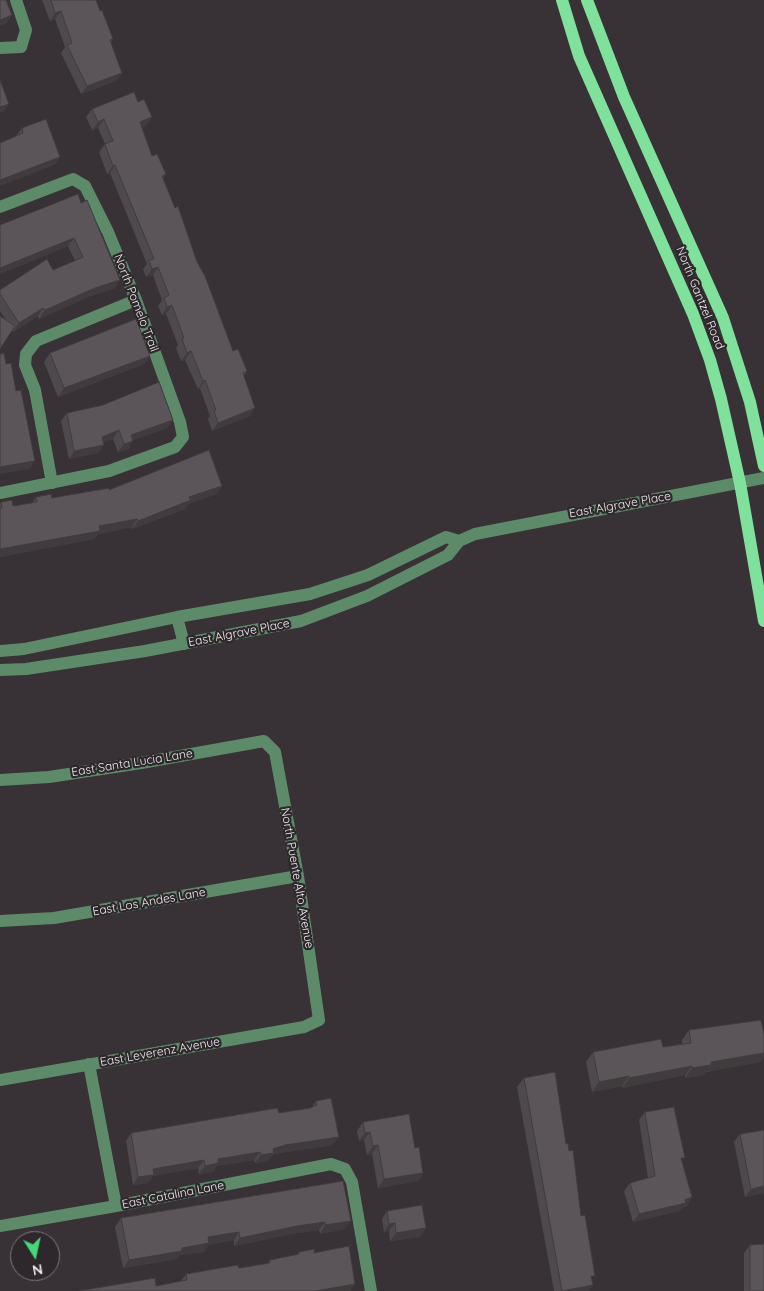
<!DOCTYPE html>
<style>
body{margin:0}
#map{position:relative;width:764px;height:1291px;overflow:hidden;background:#383236;font-family:Quicksand,sans-serif}
canvas{display:block}
.north{position:absolute;left:10px;top:1231px;width:50px;height:50px;box-sizing:border-box;background:#2e282c;border:1px solid #7b7679;border-radius:50%;rotate:170deg;font-size:14px;font-weight:700;line-height:20px;text-align:center;color:#eeebed}
.north::after{content:'';display:block;margin:auto;width:18px;height:22px;background:#45d77a;clip-path:polygon(50% 0,100% 100%,50% 72%,0 100%)}
</style>
<div id="map">
<canvas width="764" height="1291"></canvas>
<div class="north">N</div>
</div>
<script>
const ctx = document.querySelector('canvas').getContext('2d');
ctx.lineJoin = 'round';
const poly = rows => new Path2D(rows.map(r => 'M' + r).join(''));
function trace(path, color, width, dash) { ctx.strokeStyle = color; ctx.lineWidth = width; ctx.lineCap = dash ? 'butt' : 'round'; ctx.setLineDash(dash || []); ctx.stroke(path); }
function fillPath(path, color) { ctx.fillStyle = color; ctx.fill(path, 'evenodd'); }
function drawText(font, color, halo, rows, align = 'center') {
  ctx.font = font + ' Quicksand,sans-serif'; ctx.lineWidth = 4.5; ctx.setLineDash([]); ctx.textBaseline = 'middle'; ctx.strokeStyle = halo; ctx.fillStyle = color; for (const [text, x, y, turn = 0] of rows) {
    ctx.save(); ctx.translate(x, y); ctx.rotate((+turn || 0) * Math.PI / 180); ctx.textAlign = isNaN(turn) ? turn : align; if (halo) ctx.strokeText(text, 0, 0); ctx.fillText(text, 0, 0); ctx.restore();
  }
}
const minor = poly([
 [0,48,21,47,26,30,16,0],
 [0,207,73,179,85,186,108,232,136,300,180,422,183,437,175,447,109,471,0,493],
 [52,483,35,390,25,365,26,354,36,341,136,300],
 [177,617,184,644],
 [0,651,24,649,177,617,310,594,368,575,446,537,459,541],
 [0,670,26,669,145,651,301,621,367,596,448,555,459,541,475,534,764,478],
 [0,780,49,777,141,763,264,741,275,752,298,876,319,1020,304,1027,0,1080],
 [0,921,54,918,298,876],
 [89,1064,116,1206],
 [0,1226,116,1206,331,1164,345,1169,352,1182,371,1291]
]);
const major = poly([
 [562,0,579,56,693,314,710,360,721,399,740,483,764,621],
 [587,0,624,97,723,318,750,402,764,466]
]);
const wall = poly([
 [42,0,96,0,100,11,113,39,111,42,116,81,81,94,61,53,65,47,55,19,50,21],
 [92,109,146,126,142,127,152,156,166,174,163,178,233,351,247,371,244,376,250,416,212,431,208,419,210,416,200,388,198,389,185,360,181,361,176,348,178,345,166,314,162,315,158,306,162,300,153,275,146,277,143,269,147,264,110,173,107,174,99,152,105,144,98,128,92,130,86,117],
 [22,128,60,157,55,165,16,136],
 [78,194,115,288,90,296,39,319,38,316,13,332,12,330,0,349,0,316,6,320,0,311,0,290,53,270,75,261,68,246,0,274,0,225],
 [50,353,150,356,144,364,58,397,44,362],
 [67,413,173,420,167,428,133,440,128,449,118,452,113,439,103,442,98,453,69,459,61,421],
 [222,486,216,494,188,504,185,509,132,529,132,527,98,534,94,539,0,557,0,504,1,502,13,506,32,503,36,497,52,498,109,490],
 [689,1030,764,1035,764,1057,760,1062,706,1072,704,1075,685,1078,685,1075,622,1088,622,1086,592,1092,586,1062,593,1052,663,1047,682,1044,682,1040],
 [524,1078,566,1144,581,1216,592,1280,589,1291,554,1291,517,1087],
 [316,1101,333,1145,279,1153,272,1155,268,1161,255,1163,254,1160,216,1166,213,1172,199,1174,198,1168,153,1176,148,1183,133,1185,126,1141,131,1133,279,1113,310,1108,312,1107],
 [645,1112,682,1162,692,1197,687,1206,683,1207,680,1211,633,1222,624,1191,630,1183,648,1178,639,1120],
 [363,1122,415,1148,423,1173,418,1181,378,1188,372,1154,367,1155,364,1140,359,1141,357,1131],
 [740,1134,764,1193,745,1197,734,1142],
 [343,1181,345,1229,320,1234,319,1230,291,1234,234,1246,234,1240,208,1245,204,1252,179,1255,177,1259,123,1268,115,1227,121,1218],
 [387,1211,426,1228,420,1237,390,1241,389,1231,384,1232,382,1219],
 [750,1245,764,1291,744,1291,744,1253],
 [299,1252,314,1253,355,1284,350,1291,78,1291,156,1286,181,1281,186,1274,239,1268,267,1264,270,1260,297,1255]
]);
const shadedWall = poly([
 [61,11,55,19,50,21,55,13],
 [12,15,7,23,0,26,0,20],
 [122,73,116,81,81,94,87,86],
 [9,104,3,112,0,113,0,107],
 [152,117,146,126,134,130,140,122],
 [104,119,98,128,92,130,98,122],
 [60,157,55,165,0,186,0,180],
 [115,165,110,173,107,174,113,166],
 [74,238,68,246,0,274,0,268],
 [158,267,153,275,146,277,152,269],
 [120,280,115,288,90,296,39,319,45,310,95,288],
 [172,305,166,314,162,315,167,307],
 [43,308,38,316,13,332,19,323],
 [191,351,185,360,181,361,187,353],
 [150,356,144,364,58,397,64,388],
 [205,380,200,388,198,389,203,381],
 [255,408,250,416,212,431,218,423],
 [173,420,167,428,125,443,131,435],
 [119,430,113,439,96,445,102,437],
 [133,441,128,449,118,452,124,444],
 [104,445,98,453,69,459,74,451],
 [35,461,30,469,0,474,0,467],
 [222,486,216,494,188,504,185,509,132,529,138,521,189,497],
 [137,519,132,527,98,534,94,539,0,557,0,549,99,526],
 [764,1053,764,1057,760,1062,706,1072,704,1075,685,1078,692,1068,711,1062],
 [692,1066,685,1075,622,1088,629,1078],
 [629,1076,622,1086,592,1092,599,1082],
 [370,1132,364,1140,359,1141,365,1133],
 [339,1137,333,1145,279,1153,272,1155,268,1161,255,1163,261,1155,273,1149,285,1145],
 [378,1145,372,1154,367,1155,373,1146],
 [260,1152,254,1160,216,1166,213,1172,199,1174,205,1166,218,1159],
 [204,1160,198,1168,153,1176,148,1183,133,1185,138,1177,153,1169],
 [423,1173,418,1181,378,1188,384,1179],
 [764,1186,764,1193,745,1197,751,1189],
 [692,1197,687,1206,683,1207,680,1211,633,1222,639,1214],
 [351,1221,345,1229,320,1234,325,1225],
 [325,1222,319,1230,291,1234,234,1246,240,1238,297,1226],
 [395,1223,389,1231,384,1232,389,1224],
 [426,1228,420,1237,390,1241,396,1233],
 [239,1232,234,1240,208,1245,204,1252,179,1255,177,1259,123,1268,129,1260,182,1248,208,1237],
 [355,1284,350,1291,316,1291],
 [593,1285,589,1291,562,1291]
]);
const building = poly([
 [0,0,6,0,12,15,0,20,0,0],
 [51,0,96,0,100,11,102,10,113,39,110,40,122,73,87,86,67,45,72,43,61,11,55,13,51,0],
 [0,80,9,104,0,107,0,80],
 [134,92,138,102,144,99,152,117,140,122,152,156,157,154,166,174,162,176,175,208,178,206,197,262,205,276,233,351,238,349,247,371,243,373,255,408,218,423,214,411,216,410,205,380,203,381,191,351,187,353,182,339,184,338,172,305,167,307,164,298,169,295,158,267,152,269,149,260,154,259,115,165,113,166,105,144,113,141,104,119,98,122,92,109,134,92],
 [46,119,60,157,0,180,0,143,23,133,22,128,46,119],
 [78,194,81,203,87,200,120,280,95,288,45,310,43,308,19,323,0,294,0,290,47,259,53,270,83,257,74,238,0,268,0,225,78,194],
 [0,316,15,326,2,346,0,345,0,316],
 [136,319,150,356,64,388,50,353,136,319],
 [4,353,6,364,11,363,16,391,21,390,35,461,0,467,0,354,4,353],
 [159,382,173,420,131,435,133,441,124,444,119,430,102,437,104,445,74,451,67,413,103,405,159,382],
 [209,450,222,486,189,497,191,500,138,521,137,519,99,526,100,531,0,549,0,508,2,508,1,502,12,500,13,506,37,502,36,497,51,494,52,498,109,488,109,490,209,450],
 [761,1020,764,1035,764,1053,711,1062,711,1065,692,1068,692,1066,629,1078,629,1076,599,1082,593,1052,661,1039,663,1047,691,1043,689,1030,761,1020],
 [555,1072,566,1144,568,1143,569,1151,573,1150,581,1216,585,1215,595,1276,591,1276,593,1285,562,1291,524,1078,555,1072],
 [331,1098,339,1137,285,1145,273,1149,274,1153,261,1155,260,1152,218,1159,218,1163,205,1166,204,1160,153,1169,154,1175,138,1177,131,1133,277,1108,279,1113,310,1108,317,1105,316,1101,331,1098],
 [674,1107,685,1158,681,1158,692,1197,685,1200,686,1203,639,1214,630,1183,655,1176,645,1112,674,1107],
 [409,1114,415,1148,419,1147,423,1173,384,1179,378,1145,373,1146,370,1132,365,1133,363,1122,409,1114],
 [764,1130,764,1186,751,1189,740,1134,764,1130],
 [343,1181,351,1221,325,1225,325,1222,297,1226,240,1238,239,1232,208,1237,209,1243,182,1248,182,1251,129,1260,121,1218,343,1181],
 [422,1205,426,1228,396,1233,395,1223,389,1224,387,1211,422,1205],
 [764,1244,764,1291,750,1291,750,1245,764,1244],
 [349,1246,355,1284,316,1291,78,1291,155,1278,156,1286,187,1280,186,1274,238,1265,239,1268,270,1263,270,1260,299,1254,299,1252,314,1249,314,1253,349,1246]
]);
const streetNames = [
 ["North Gantzel Road",700,298,68],
 ["North Pomelo Trail",136,303,69],
 ["East Algrave Place",620,505,-10],
 ["East Algrave Place",239,633,-11],
 ["East Santa Lucia Lane",132,763,-9],
 ["North Puente Alto Avenue",297,878,80],
 ["East Los Andes Lane",149,902,-10],
 ["East Leverenz Avenue",160,1052,-10],
 ["East Catalina Lane",173,1195,-11]
];
trace(minor, '#5d8b69', 12);
trace(major, '#7fe19b', 12);
fillPath(wall, '#4e494d');
fillPath(shadedWall, '#403c3e');
fillPath(building, '#5b5559');
trace(building, '#403c3e', 1);
drawText('12px', '#eeebed', '#2e282c', streetNames);
</script>
